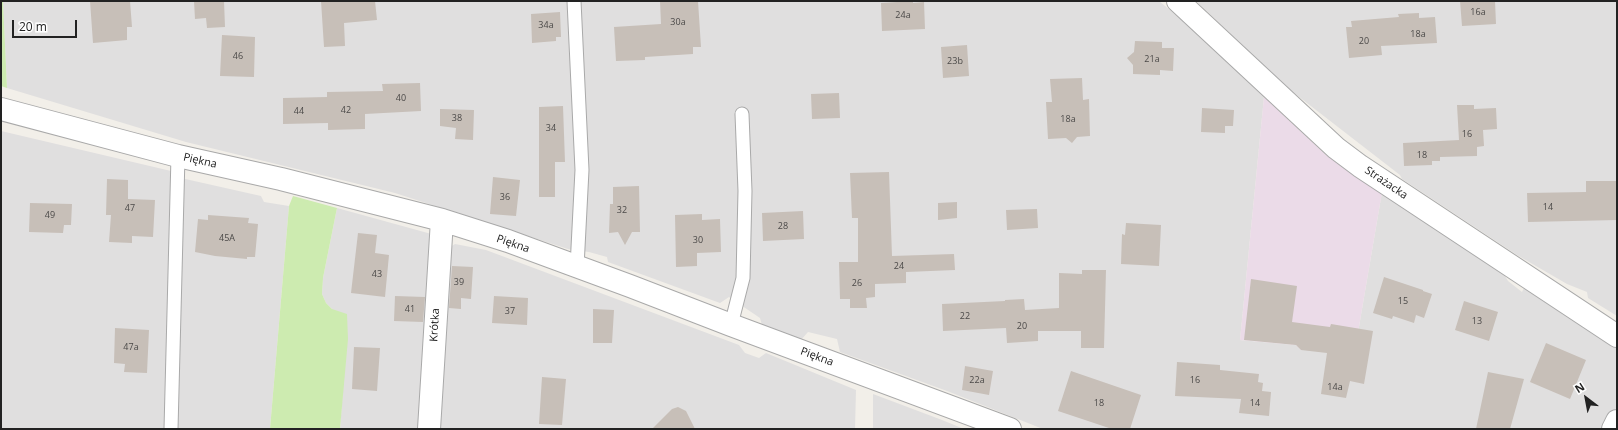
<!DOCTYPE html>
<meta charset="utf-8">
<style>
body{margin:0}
#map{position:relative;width:1618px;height:430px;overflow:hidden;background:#f2efe9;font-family:"Open Sans",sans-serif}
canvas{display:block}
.frame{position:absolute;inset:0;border:2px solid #222;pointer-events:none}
.north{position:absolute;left:1566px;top:378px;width:40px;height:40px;-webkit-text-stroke:3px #fff;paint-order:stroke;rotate:328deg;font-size:11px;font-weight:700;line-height:16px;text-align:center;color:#222}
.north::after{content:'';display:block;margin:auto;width:14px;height:18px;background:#222;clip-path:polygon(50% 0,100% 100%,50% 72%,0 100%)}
.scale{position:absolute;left:12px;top:20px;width:65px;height:18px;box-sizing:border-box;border:2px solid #222;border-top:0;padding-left:5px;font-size:12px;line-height:14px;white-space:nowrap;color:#222;-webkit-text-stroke:3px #fff;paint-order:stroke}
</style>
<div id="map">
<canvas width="1618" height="430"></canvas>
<div class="frame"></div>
<div class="north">N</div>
<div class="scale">20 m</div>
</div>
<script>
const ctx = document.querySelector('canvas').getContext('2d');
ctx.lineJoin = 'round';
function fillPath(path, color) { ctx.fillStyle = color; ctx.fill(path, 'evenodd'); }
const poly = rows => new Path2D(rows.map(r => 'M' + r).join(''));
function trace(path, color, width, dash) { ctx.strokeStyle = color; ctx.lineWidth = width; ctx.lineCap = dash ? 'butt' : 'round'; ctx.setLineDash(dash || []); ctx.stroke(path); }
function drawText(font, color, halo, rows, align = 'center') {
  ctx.font = font + ' "Open Sans",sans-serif'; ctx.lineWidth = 4; ctx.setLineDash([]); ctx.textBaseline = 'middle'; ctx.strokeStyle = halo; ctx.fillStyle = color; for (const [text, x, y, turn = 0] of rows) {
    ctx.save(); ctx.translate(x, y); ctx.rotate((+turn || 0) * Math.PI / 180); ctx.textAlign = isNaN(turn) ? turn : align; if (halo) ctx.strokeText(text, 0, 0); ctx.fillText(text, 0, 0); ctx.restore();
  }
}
const residential = poly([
 [3,1,1159,1,1188,25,1196,28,1258,86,1264,97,1240,340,1296,345,1301,350,1355,350,1382,192,1502,271,1508,281,1522,292,1524,288,1617,347,1617,406,1606,429,1043,429,947,391,840,352,837,339,808,332,801,340,762,325,760,318,729,297,720,303,608,262,607,257,589,252,568,249,395,193,186,142,7,88],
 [1196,1,1617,1,1617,316,1588,298,1587,292,1567,284,1517,255,1402,179,1400,175,1285,86],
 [1,131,171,171,172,176,261,196,264,202,289,206,270,429,1,429],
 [337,208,435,235,424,429,340,429,343,389,332,309,326,303,322,294,323,278],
 [455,244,486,250,739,345,745,353,759,358,766,353,856,390,855,429,437,429,446,250],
 [873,394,942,420,964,429,873,429]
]);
const industrial = poly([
 [1264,97,1326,155,1382,192,1355,350,1301,350,1296,345,1240,340]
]);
const grass = poly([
 [1,1,3,1,7,88,1,86],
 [293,196,337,208,323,278,322,294,326,303,332,309,347,314,348,339,340,429,270,429,289,206]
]);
const building = poly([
 [90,1,130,1,132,27,127,27,127,40,93,43],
 [194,1,224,1,225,27,207,28,206,18,195,19],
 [321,1,375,1,377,20,344,23,345,46,324,47],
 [660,1,698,1,701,47,693,47,693,54,645,57,645,60,616,61,614,27,661,24],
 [913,1,913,3,924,2,925,29,882,31,881,3],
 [1460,1,1495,1,1496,24,1462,26],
 [560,12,561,37,556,37,556,41,532,43,531,14],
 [1419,13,1419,18,1435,17,1437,43,1381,46,1382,55,1349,58,1346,27,1352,27,1351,21,1399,17,1398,14],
 [222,35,255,37,254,77,220,76],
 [1135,41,1162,42,1162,48,1174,48,1173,71,1160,70,1160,75,1133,74,1133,65,1127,58,1134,52],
 [967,45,969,76,943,78,941,47],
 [1082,78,1083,100,1089,99,1090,136,1077,137,1072,143,1066,138,1048,139,1046,102,1052,102,1050,79],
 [420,83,421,111,365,114,365,129,328,130,328,123,283,124,283,98,327,97,327,92,383,91,382,84],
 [839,93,840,118,812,119,811,94],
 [1457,105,1474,105,1474,109,1496,108,1497,129,1483,130,1484,146,1477,147,1477,156,1440,157,1440,161,1432,161,1432,165,1404,166,1403,143,1459,140],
 [563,106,565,162,555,162,555,197,539,197,539,107],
 [1202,108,1234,110,1233,126,1225,126,1225,133,1201,132],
 [440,109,474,110,473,140,455,139,456,128,440,126],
 [889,172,892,256,954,254,955,270,906,272,906,283,875,284,875,297,866,298,867,308,850,308,850,299,840,299,839,262,858,262,858,218,852,218,850,173],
 [493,177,520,180,516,216,490,214],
 [107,179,128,180,128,199,155,200,153,237,132,236,132,243,109,242,111,215,106,215],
 [1586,181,1617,181,1617,220,1528,222,1527,193,1586,192],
 [639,186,640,232,632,232,625,245,618,232,609,233,610,204,613,204,613,187],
 [957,202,957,218,938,220,938,203],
 [30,203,72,204,71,225,64,225,63,233,29,232],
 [1037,209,1038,228,1007,230,1006,210],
 [803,211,804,239,763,241,762,213],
 [702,214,702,220,720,219,721,252,697,253,697,266,676,267,675,215],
 [208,215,249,218,248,223,258,224,255,257,247,257,247,259,215,256,195,252,198,219,208,220],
 [1126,223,1161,225,1159,266,1121,264,1122,234,1125,235],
 [358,233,377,235,375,253,389,255,385,297,351,293],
 [452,266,473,267,471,299,461,298,461,309,449,308],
 [1082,270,1106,270,1104,348,1081,348,1081,331,1038,331,1038,341,1007,343,1006,328,943,331,942,304,1005,301,1005,300,1024,299,1025,310,1059,308,1059,273,1082,274],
 [1384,277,1423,290,1423,291,1432,294,1424,318,1416,315,1414,323,1393,316,1392,319,1373,313],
 [1251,279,1297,286,1292,322,1330,327,1331,324,1373,331,1364,384,1350,381,1346,398,1321,394,1327,353,1301,350,1296,345,1244,340],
 [395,296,425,297,423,322,394,321],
 [494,296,528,298,527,325,492,323],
 [1464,301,1498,312,1489,341,1455,330],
 [593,309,614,310,612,343,593,343],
 [115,328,149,330,147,373,124,372,125,364,114,363],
 [1546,343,1586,360,1570,399,1530,382],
 [354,347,380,348,377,391,352,389],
 [1177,362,1220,365,1220,370,1259,374,1258,382,1263,383,1262,391,1271,392,1269,416,1239,413,1241,399,1175,396],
 [965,366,993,371,989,395,962,390],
 [1071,371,1141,395,1130,429,1112,429,1058,411],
 [1488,372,1524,379,1510,429,1476,429],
 [542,377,566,379,562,425,539,424],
 [678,407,686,411,695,429,652,429,672,409]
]);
const lane = poly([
 [574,1,582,170,577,267],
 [731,325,743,278,745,191,742,114],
 [171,429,178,156]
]);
const street = poly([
 [1178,1,1336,148,1360,166,1617,336],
 [1,109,178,156,281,179,442,220,508,241,630,286,731,325,1010,429],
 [429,429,442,220],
 [1613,429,1617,421]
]);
const numberNames = [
 ["16a",1478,12],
 ["24a",903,15],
 ["30a",678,22],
 ["34a",546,25],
 ["18a",1418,34],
 ["20",1364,41],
 ["46",238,56],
 ["21a",1152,59],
 ["23b",955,61],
 ["40",401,98],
 ["42",346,110],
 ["44",299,111],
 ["38",457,118],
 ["18a",1068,119],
 ["34",551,128],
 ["16",1467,134],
 ["18",1422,155],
 ["36",505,197],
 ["14",1548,207],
 ["47",130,208],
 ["32",622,210],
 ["49",50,215],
 ["28",783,226],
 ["45A",227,238],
 ["30",698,240],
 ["24",899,266],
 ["43",377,274],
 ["39",459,282],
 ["26",857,283],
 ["15",1403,301],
 ["41",410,309],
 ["37",510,311],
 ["22",965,316],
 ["13",1477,321],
 ["20",1022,326],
 ["47a",131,347],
 ["22a",977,380],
 ["16",1195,380],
 ["14a",1335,387],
 ["18",1099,403],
 ["14",1255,403]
];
const streetNames = [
 ["Piękna",200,161,13],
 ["Strażacka",1386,183,34],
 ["Piękna",513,244,19],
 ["Krótka",435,325,-87],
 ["Piękna",817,357,20]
];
fillPath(residential, '#e0dfdf');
fillPath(industrial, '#ebdbe8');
fillPath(grass, '#cdebb0');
fillPath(building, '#c7bfb8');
trace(lane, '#a9a9a9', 15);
trace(street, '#a9a9a9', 24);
trace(lane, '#fff', 13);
trace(street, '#fff', 22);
drawText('9px', '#4b4948', null, numberNames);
drawText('11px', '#222', '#fff', streetNames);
</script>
